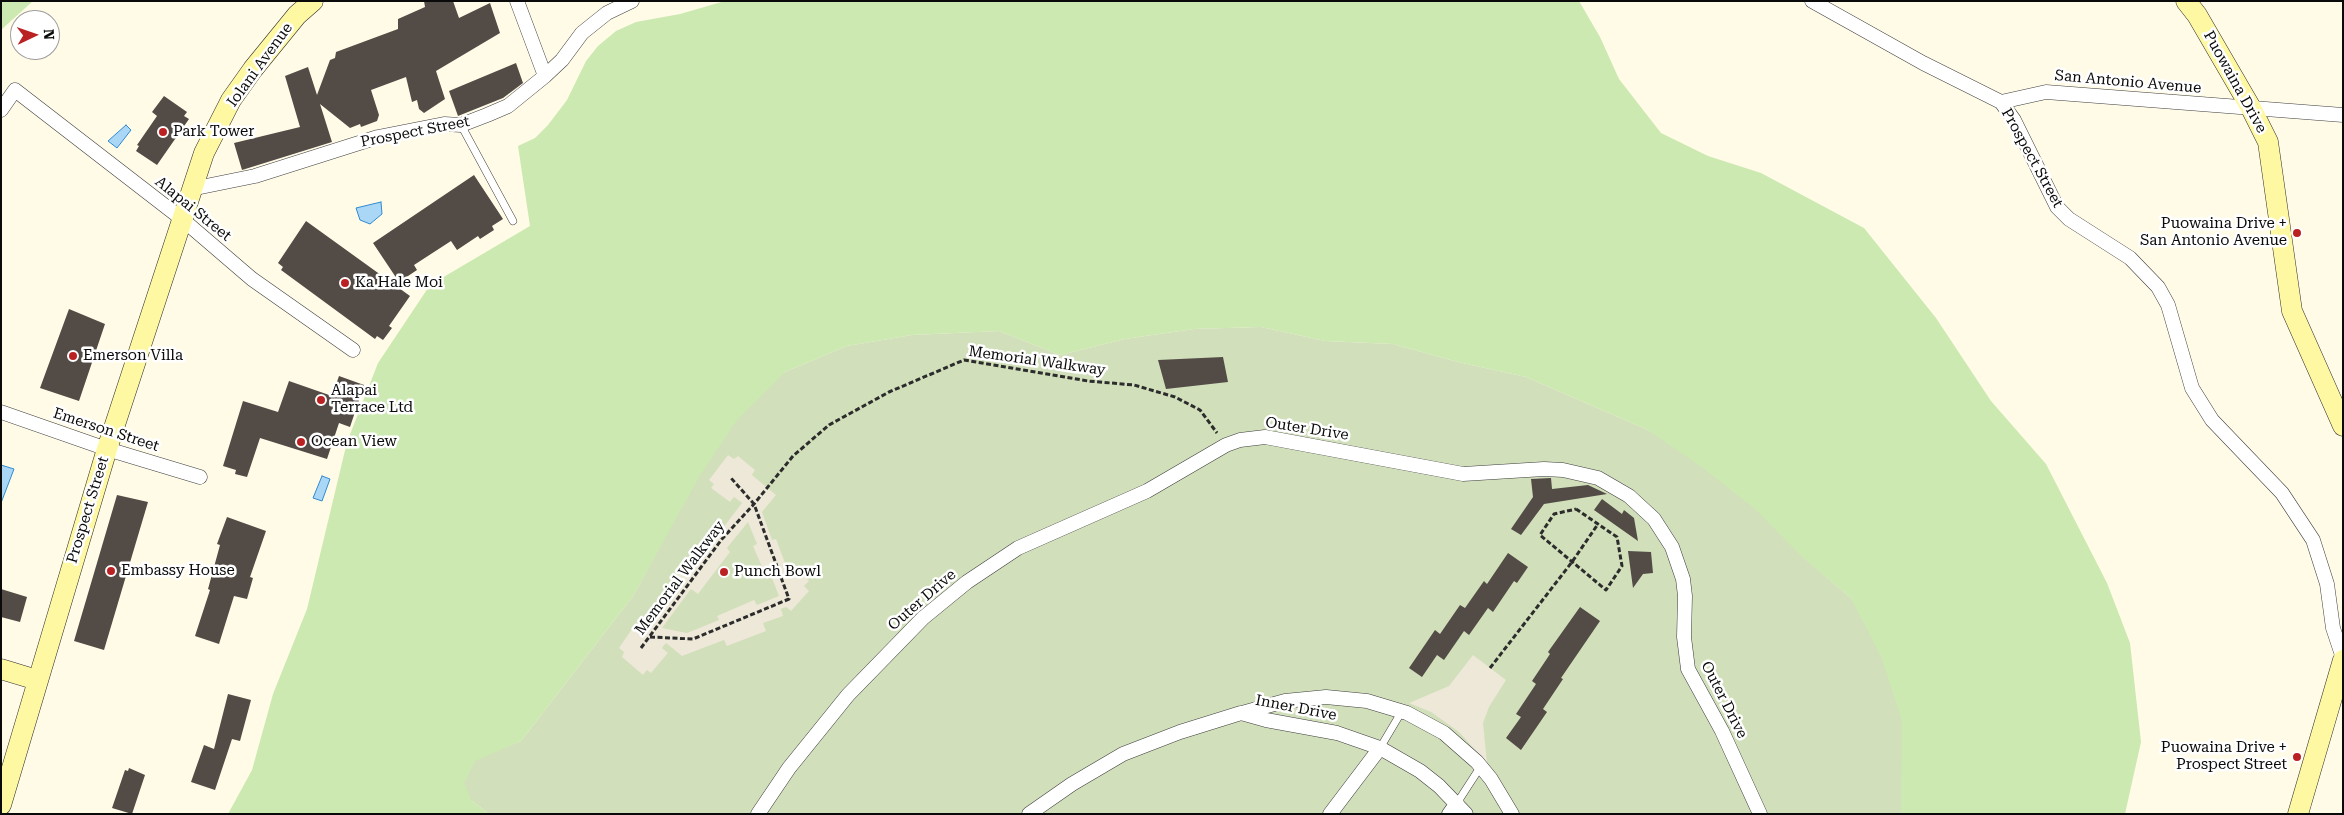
<!DOCTYPE html>
<style>
body{margin:0}
#map{position:relative;width:2344px;height:815px;overflow:hidden;background:#fffbe7;font-family:"Roboto Serif",serif}
canvas{display:block}
.frame{position:absolute;inset:0;border:2px solid #0a0a0a;pointer-events:none}
.north{position:absolute;left:10px;top:10px;width:50px;height:50px;box-sizing:border-box;background:#fff;border:1px solid #9d9d9d;border-radius:50%;rotate:87deg;font-size:14px;font-weight:700;line-height:20px;text-align:center;color:#0a0a0a}
.north::after{content:'';display:block;margin:auto;width:18px;height:22px;background:#ba2122;clip-path:polygon(50% 0,100% 100%,50% 72%,0 100%)}
</style>
<div id="map">
<canvas width="2344" height="815"></canvas>
<div class="frame"></div>
<div class="north">N</div>
</div>
<script>
const ctx = document.querySelector('canvas').getContext('2d');
ctx.lineJoin = 'round';
function fillPath(path, color) { ctx.fillStyle = color; ctx.fill(path, 'evenodd'); }
const poly = rows => new Path2D(rows.map(r => 'M' + r).join(''));
function trace(path, color, width, dash) { ctx.strokeStyle = color; ctx.lineWidth = width; ctx.lineCap = dash ? 'butt' : 'round'; ctx.setLineDash(dash || []); ctx.stroke(path); }
function drawText(font, color, halo, rows, align = 'center') {
  ctx.font = font + ' "Roboto Serif",serif'; ctx.lineWidth = 5; ctx.setLineDash([]); ctx.textBaseline = 'middle'; ctx.strokeStyle = halo; ctx.fillStyle = color; for (const [text, x, y, turn = 0] of rows) {
    ctx.save(); ctx.translate(x, y); ctx.rotate((+turn || 0) * Math.PI / 180); ctx.textAlign = isNaN(turn) ? turn : align; if (halo) ctx.strokeText(text, 0, 0); ctx.fillText(text, 0, 0); ctx.restore();
  }
}
const green = poly([
 [1,1,33,1,1,30],
 [725,1,1579,1,1600,37,1619,79,1661,133,1708,156,1761,173,1864,228,1936,318,1991,401,2046,464,2107,583,2130,643,2141,742,2125,814,1901,814,1900,788,1851,598,1648,430,1526,377,1458,362,1393,344,1325,341,1261,327,1194,329,1125,339,1060,355,999,331,912,335,847,346,785,372,666,538,633,596,521,741,500,751,472,801,489,814,228,814,252,770,273,694,307,609,347,442,378,363,430,285,530,226,518,146,535,138,548,125,567,100,586,61,598,46,616,31,636,22,680,14]
]);
const cemetery = poly([
 [1261,327,1325,341,1393,344,1458,362,1526,377,1648,430,1703,468,1755,509,1801,556,1851,598,1882,659,1902,721,1901,814,489,814,472,801,464,783,475,761,521,741,633,596,699,477,737,420,785,372,847,346,912,335,999,331,1060,355,1125,339,1194,329]
]);
const plaza = poly([
 [728,455,734,459,738,456,755,470,752,475,776,495,762,512,772,540,776,539,785,563,782,566,786,569,791,564,809,581,804,586,809,591,791,611,786,607,781,609,783,616,763,623,766,631,727,646,724,640,682,656,666,643,662,648,668,653,651,673,647,670,643,675,622,657,624,652,619,648,634,626,641,631,645,625,649,628,681,581,677,577,707,538,712,542,742,503,734,497,730,502,711,488,714,484,709,480],
 [748,522,757,544,753,546,763,569,768,568,779,596,757,605,754,600,717,616,719,620,687,633,662,628,691,589,698,594,730,552,727,548],
 [1473,655,1506,680,1489,707,1483,723,1487,763,1459,732,1431,712,1409,703,1449,686]
]);
const water = poly([
 [126,125,131,130,117,148,108,141,126,125],
 [381,202,382,214,370,224,360,220,356,208,381,202],
 [1,465,14,469,1,503,1,465],
 [322,476,330,479,322,501,313,498,322,476]
]);
const building = poly([
 [424,1,453,1,459,18,490,3,500,33,436,71,445,99,424,113,419,109,417,100,412,102,406,77,371,90,379,115,377,121,361,127,360,124,350,128,320,104,332,142,242,170,234,143,300,127,285,76,308,67,317,95,330,60,335,58,336,52,398,29,398,19,425,7],
 [516,63,523,83,503,98,458,116,449,91],
 [164,96,187,112,184,116,189,119,157,165,136,151,139,146,137,145,157,116,152,112],
 [474,175,503,219,492,226,494,230,480,239,478,236,457,250,451,241,414,265,417,270,399,282,373,243],
 [306,221,410,296,389,326,392,328,383,340,377,336,375,339,281,270,283,267,278,263],
 [69,309,105,324,79,401,40,388],
 [1223,357,1228,382,1166,389,1158,360],
 [339,376,364,385,350,427,339,423,327,459,260,438,247,477,235,474,236,470,223,466,243,401,278,412,289,381,332,396],
 [1551,478,1552,489,1588,485,1607,494,1544,504,1521,535,1511,529,1533,497,1531,479],
 [117,495,148,502,104,650,74,641],
 [1602,499,1622,514,1624,510,1634,518,1638,541,1594,510],
 [227,517,266,531,250,577,253,578,247,599,234,596,219,644,195,636,210,590,208,589,220,545,217,544],
 [1628,551,1651,552,1653,573,1643,574,1633,588],
 [1508,553,1528,567,1517,583,1514,581,1493,612,1488,608,1469,635,1464,631,1444,660,1437,655,1422,677,1409,668,1435,630,1440,634,1460,605,1465,608,1484,581,1487,584],
 [1,589,27,597,20,622,1,617],
 [1580,607,1600,621,1561,678,1563,679,1543,709,1547,712,1521,750,1506,738,1521,717,1516,714,1536,684,1532,681,1550,654,1548,652],
 [228,694,251,700,240,741,232,739,215,790,191,782,204,745,214,749],
 [129,768,145,775,132,814,112,808,125,770,128,771]
]);
const path = poly([
 [1576,509,1617,537,1622,566,1606,590,1540,535,1554,514,1576,509],
 [650,637,693,639,789,599,754,504,731,478],
 [641,648,722,539,754,504,793,456,829,425,889,392,964,360,1088,381,1134,385,1175,397,1200,410,1217,433],
 [1490,668,1572,562,1598,524]
]);
const lane = poly([
 [461,125,513,221],
 [1380,748,1402,711],
 [1457,803,1481,766]
]);
const street = poly([
 [517,1,545,76],
 [1812,1,1923,63,2001,102,2014,120,2057,207,2069,219,2130,258,2158,287,2168,305,2192,388,2212,420,2282,493,2313,540,2327,584,2333,628,2343,658],
 [2001,102,2046,92,2343,115],
 [1,110,15,90,182,219,252,279,353,350],
 [191,189,255,176,378,137,444,124,461,125,487,115,508,106,545,76,562,60,582,33,607,13,632,1],
 [1,412,107,449,200,477],
 [1242,713,1285,701,1326,697,1367,701,1407,713,1444,733,1477,762,1491,779,1512,814],
 [758,814,789,768,848,695,923,618,967,582,1018,548,1147,491,1226,445,1240,440,1265,437,1463,474,1544,469,1563,470,1598,478,1629,496,1654,519,1672,547,1683,579,1685,596,1684,637,1688,669,1722,731,1760,814],
 [1029,814,1072,784,1123,754,1180,732,1241,713,1266,720,1337,733,1380,748,1420,771,1439,786,1466,814],
 [1330,814,1380,748],
 [1449,814,1457,803]
]);
const secondary = poly([
 [2186,1,2197,15,2251,108,2268,142,2292,311,2343,426],
 [1,669,37,680],
 [1,805,107,449,204,153,231,100,253,69,297,15,313,1],
 [2298,814,2343,660]
]);
const markers = [
 [163,132,5,"#ba2122"],
 [2297,233,5,"#ba2122"],
 [345,283,5,"#ba2122"],
 [73,356,5,"#ba2122"],
 [321,400,5,"#ba2122"],
 [301,442,5,"#ba2122"],
 [111,571,5,"#ba2122"],
 [724,572,5,"#ba2122"],
 [2297,757,5,"#ba2122"]
];
const streetNames = [
 ["Iolani Avenue",260,65,-54],
 ["San Antonio Avenue",2128,82,5],
 ["Puowaina Drive",2235,82,61],
 ["Prospect Street",415,132,-11],
 ["Prospect Street",2032,158,61],
 ["Alapai Street",193,209,39],
 ["Memorial Walkway",1037,361,8],
 ["Outer Drive",1307,429,9],
 ["Emerson Street",106,430,18],
 ["Prospect Street",88,510,-73],
 ["Memorial Walkway",680,578,-53],
 ["Outer Drive",922,600,-41],
 ["Outer Drive",1724,700,63],
 ["Inner Drive",1296,708,11]
];
const poiNames = [
 ["Park Tower",173,132],
 ["Puowaina Drive +",2287,224,"right"],
 ["San Antonio Avenue",2287,241,"right"],
 ["Ka Hale Moi",355,283],
 ["Emerson Villa",83,356],
 ["Alapai",331,391],
 ["Terrace Ltd",331,408],
 ["Ocean View",311,442],
 ["Embassy House",121,571],
 ["Punch Bowl",734,572],
 ["Puowaina Drive +",2287,748,"right"],
 ["Prospect Street",2287,765,"right"]
];
fillPath(green, '#cce9b1');
fillPath(cemetery, '#d1dfba');
fillPath(plaza, '#ede8d8');
fillPath(water, '#abd7f7');
trace(water, '#318acf', 1);
fillPath(building, '#524b46');
trace(lane, '#3d3d3d', 8);
trace(street, '#3d3d3d', 15);
trace(secondary, '#2c2c2c', 21);
trace(path, '#2c2c2c', 3, [5, 2.5]);
trace(lane, '#fff', 7);
trace(street, '#fff', 14);
trace(secondary, '#fff8a2', 20);
for (const [x, y, r, color] of markers) { const dot = new Path2D(); dot.arc(x, y, r, 0, 2 * Math.PI); ctx.fillStyle = color; ctx.fill(dot); trace(dot, '#fff', 2); }
drawText('15px', '#0a0a0a', '#fff', streetNames);
drawText('15px', '#0a0a0a', '#fff', poiNames, 'left');
</script>
